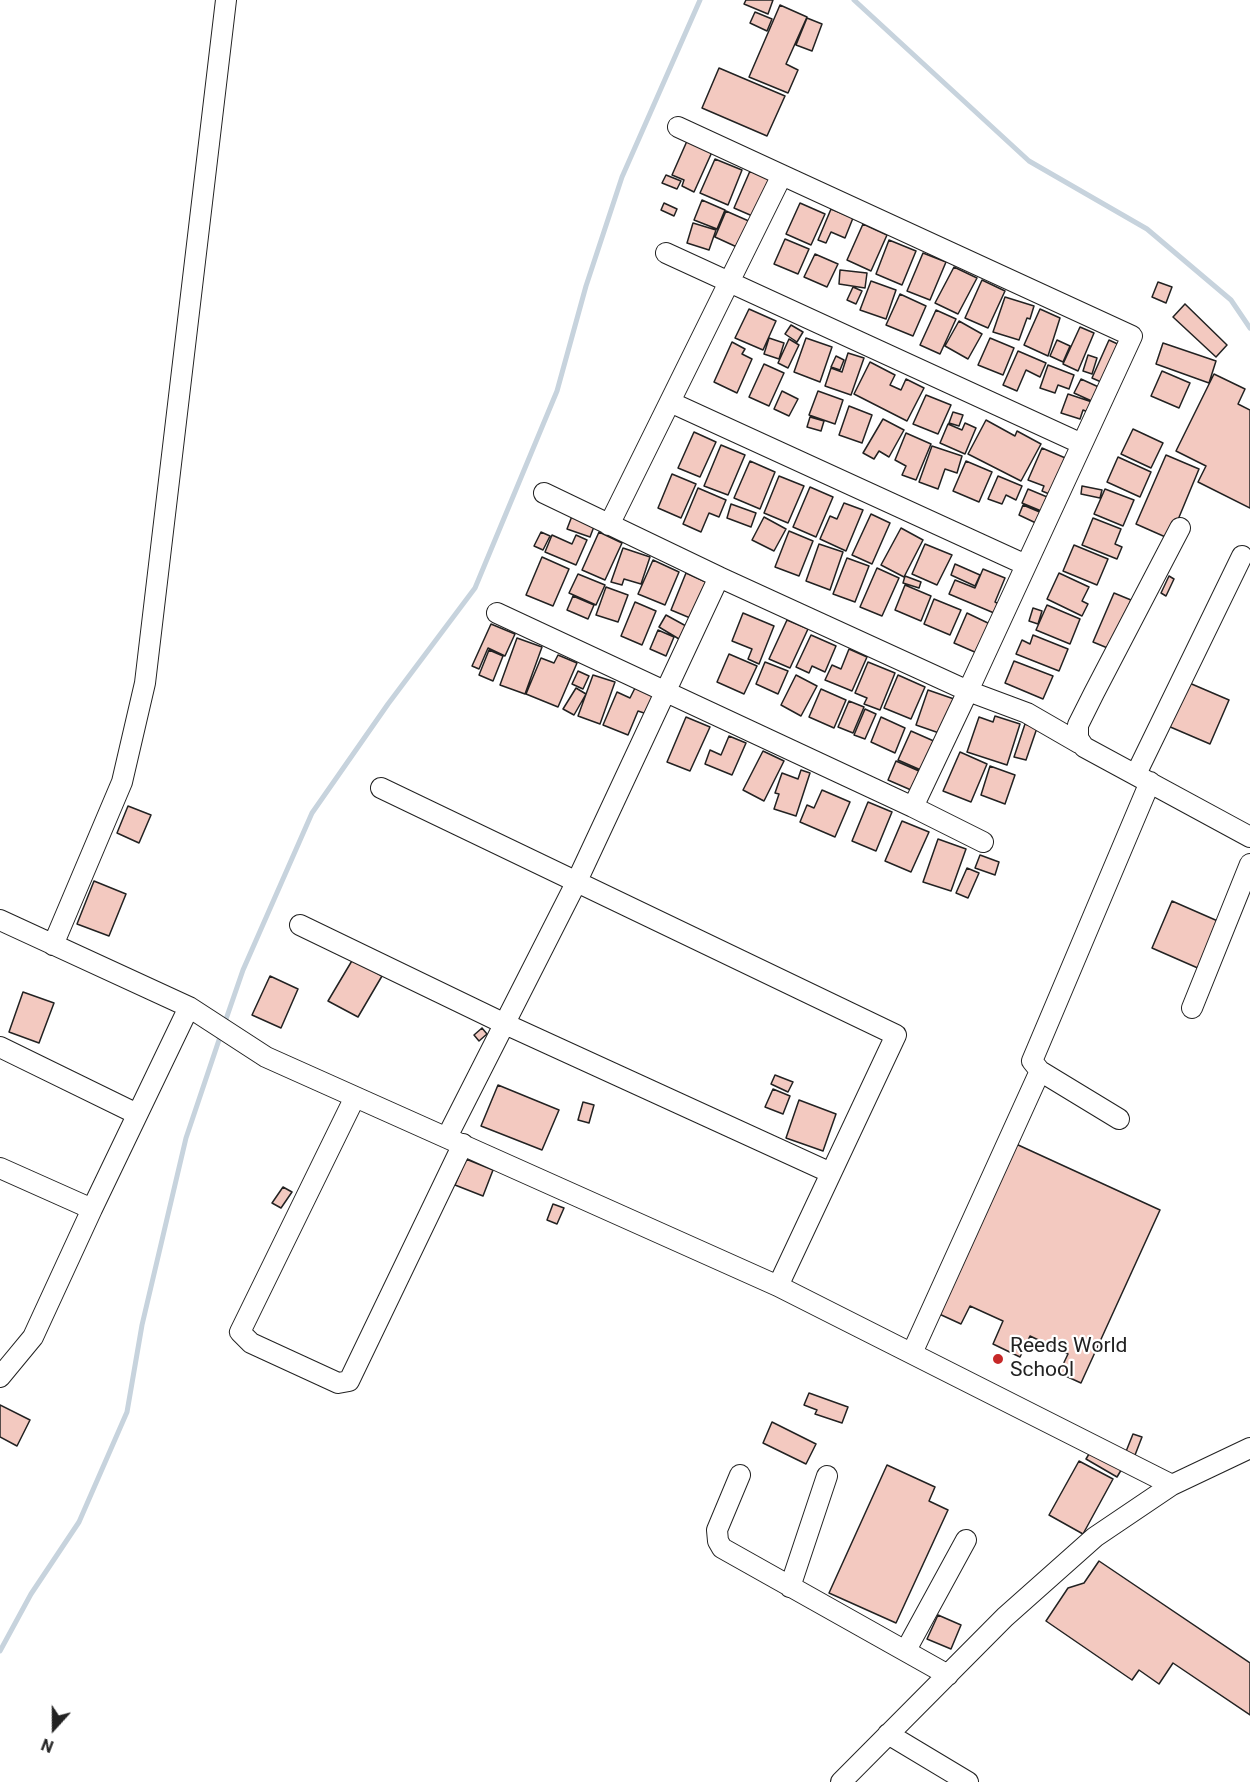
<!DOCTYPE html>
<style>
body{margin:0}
#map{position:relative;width:1250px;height:1782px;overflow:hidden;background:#fff;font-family:Roboto,sans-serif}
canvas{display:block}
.north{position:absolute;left:24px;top:1698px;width:60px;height:60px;-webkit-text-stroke:4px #fff;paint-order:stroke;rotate:201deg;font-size:16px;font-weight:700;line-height:24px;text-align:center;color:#222}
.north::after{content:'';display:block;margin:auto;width:21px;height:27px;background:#222;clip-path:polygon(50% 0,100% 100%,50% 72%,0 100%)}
</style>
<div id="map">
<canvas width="1250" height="1782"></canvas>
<div class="north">N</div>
</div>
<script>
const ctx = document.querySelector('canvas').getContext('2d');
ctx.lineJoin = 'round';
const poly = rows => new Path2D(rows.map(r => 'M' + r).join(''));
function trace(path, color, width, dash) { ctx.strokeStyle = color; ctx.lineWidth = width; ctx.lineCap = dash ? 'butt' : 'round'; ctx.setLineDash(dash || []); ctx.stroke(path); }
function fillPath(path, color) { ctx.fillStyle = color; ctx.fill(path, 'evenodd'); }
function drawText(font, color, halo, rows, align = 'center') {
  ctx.font = font + ' Roboto,sans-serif'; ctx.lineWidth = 4.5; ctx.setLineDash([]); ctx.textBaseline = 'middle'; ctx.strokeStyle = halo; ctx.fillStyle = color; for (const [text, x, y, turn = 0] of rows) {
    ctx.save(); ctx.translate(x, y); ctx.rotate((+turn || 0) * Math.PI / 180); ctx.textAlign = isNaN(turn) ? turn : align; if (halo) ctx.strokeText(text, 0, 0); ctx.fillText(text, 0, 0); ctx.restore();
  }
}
const stream = poly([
 [854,0,1029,161,1147,229,1231,300,1250,328],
 [224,1025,243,970,312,813,388,704,475,588,557,391,586,286,622,177,700,0],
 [0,1651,31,1594,79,1522,127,1412,142,1325,186,1138,221,1034]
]);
const building = poly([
 [746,0,773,0,768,14,744,4,746,0],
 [780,5,807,17,786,64,798,70,788,93,749,77,780,5],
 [755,12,772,19,767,31,750,23,755,12],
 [807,18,822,24,812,51,796,45,807,18],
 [719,68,785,96,767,136,702,108,719,68],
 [687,141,712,152,694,192,682,186,684,180,672,175,687,141],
 [715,159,742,170,728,205,700,193,715,159],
 [750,171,773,181,757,218,734,208,750,171],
 [666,175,681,181,677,189,662,183,666,175],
 [702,200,725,210,717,229,694,220,702,200],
 [664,203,677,209,674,216,661,210,664,203],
 [800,203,825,214,811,245,786,234,800,203],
 [831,209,853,218,845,238,831,232,826,243,818,240,831,209],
 [726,211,751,222,739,248,715,237,726,211],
 [693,223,716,230,709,250,687,243,693,223],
 [863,224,887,235,871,271,847,260,863,224],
 [785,239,809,249,798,274,774,264,785,239],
 [889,240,916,251,902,285,876,274,889,240],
 [923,253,946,262,930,300,907,291,923,253],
 [815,254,838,264,827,287,804,277,815,254],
 [954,267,977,278,958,314,935,303,954,267],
 [840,270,867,273,865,288,839,284,840,270],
 [982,280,1005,291,988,328,965,318,982,280],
 [871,281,896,290,886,319,860,310,871,281],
 [1158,282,1172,287,1166,303,1152,297,1158,282],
 [853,287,862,291,856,304,847,300,853,287],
 [900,294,926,306,913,336,886,325,900,294],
 [1005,297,1034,306,1030,319,1027,318,1019,340,993,332,1005,297],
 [1185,304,1227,345,1216,357,1173,317,1185,304],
 [749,309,776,321,763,350,735,338,749,309],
 [1040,309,1060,318,1048,356,1024,345,1040,309],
 [936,310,956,319,940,354,920,345,936,310],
 [959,321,982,334,968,359,945,346,959,321],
 [791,325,803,332,797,342,785,334,791,325],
 [1080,327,1094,333,1078,371,1063,364,1080,327],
 [769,338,784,343,779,359,764,354,769,338],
 [806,338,832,347,820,382,794,372,806,338],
 [990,338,1014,348,1003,375,978,365,990,338],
 [789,339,799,345,788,368,778,363,789,339],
 [1057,340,1070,346,1063,362,1050,356,1057,340],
 [1109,340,1124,347,1108,385,1092,378,1109,340],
 [732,342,745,349,742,354,752,359,737,393,714,382,732,342],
 [1163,343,1216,361,1209,383,1156,364,1163,343],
 [1018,351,1046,363,1040,377,1026,370,1017,391,1003,385,1018,351],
 [848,353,864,358,851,395,825,386,831,368,842,372,848,353],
 [1088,355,1097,358,1092,374,1083,371,1088,355],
 [836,356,844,360,840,370,831,367,836,356],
 [870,362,895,375,890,385,901,390,906,379,924,388,907,421,854,394,870,362],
 [764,364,784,373,769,406,749,397,764,364],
 [1048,365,1074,375,1069,389,1058,385,1055,393,1040,388,1048,365],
 [1162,371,1190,383,1179,408,1151,396,1162,371],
 [1214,374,1245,389,1238,404,1250,410,1250,508,1198,482,1206,466,1176,451,1214,374],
 [1081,379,1103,389,1096,403,1074,393,1081,379],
 [782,391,798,399,789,416,774,409,782,391],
 [818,391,843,400,835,424,809,415,818,391],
 [1068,394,1092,402,1088,412,1083,410,1080,419,1061,413,1068,394],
 [926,395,951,405,938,434,913,424,926,395],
 [849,406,872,415,862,443,839,435,849,406],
 [953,412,963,415,959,426,949,423,953,412],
 [810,417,824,421,821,431,807,427,810,417],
 [883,419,904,430,889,457,879,451,874,459,863,453,883,419],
 [986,420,1015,436,1017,431,1041,444,1021,481,968,454,986,420],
 [965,423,976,428,965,454,940,443,948,424,962,430,965,423],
 [1133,429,1163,443,1151,468,1121,454,1133,429],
 [694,432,716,442,700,477,678,468,694,432],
 [906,433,931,444,916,480,902,475,906,466,895,460,906,433],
 [721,445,745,455,728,495,704,486,721,445],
 [932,446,962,456,957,473,945,469,938,489,919,482,932,446],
 [1042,448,1070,460,1054,496,1042,491,1044,486,1028,480,1042,448],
 [1166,455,1199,469,1170,539,1136,524,1166,455],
 [1118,457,1151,472,1140,497,1107,482,1118,457],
 [750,461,775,472,760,509,734,498,750,461],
 [966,461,992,472,979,502,953,491,966,461],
 [672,474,696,484,681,518,658,508,672,474],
 [779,476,804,486,788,523,764,513,779,476],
 [998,476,1022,486,1016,500,1006,495,1002,504,988,499,998,476],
 [1082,486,1102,490,1100,498,1081,494,1082,486],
 [810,487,833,497,816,537,793,527,810,487],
 [698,488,726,500,719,517,709,513,701,532,683,524,698,488],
 [1028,489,1052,499,1046,513,1022,503,1028,489],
 [1105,489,1134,500,1123,526,1094,514,1105,489],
 [844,503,863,510,846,551,820,539,830,516,837,519,844,503],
 [731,504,756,513,751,527,727,518,731,504],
 [1023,505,1042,513,1038,524,1019,515,1023,505],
 [871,514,890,523,872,564,852,555,871,514],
 [572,516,595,524,590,537,567,529,572,516],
 [764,517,786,529,774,551,752,540,764,517],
 [1093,518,1121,529,1115,544,1122,547,1117,559,1082,545,1093,518],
 [901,528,923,540,904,577,881,565,901,528],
 [789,531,813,541,799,576,775,567,789,531],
 [541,532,550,536,543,550,534,546,541,532],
 [599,532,622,543,605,580,582,570,599,532],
 [552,535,572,544,576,535,587,540,576,565,545,552,552,535],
 [819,544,843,552,830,590,806,581,819,544],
 [925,544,952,555,937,585,912,574,925,544],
 [1074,545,1108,559,1097,585,1063,571,1074,545],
 [623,548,650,557,641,584,624,579,622,585,611,582,623,548],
 [542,557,569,569,553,606,526,595,542,557],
 [847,558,869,566,855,602,833,594,847,558],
 [653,560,679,572,665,605,638,594,653,560],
 [955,564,980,575,975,586,951,575,955,564],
 [877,568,899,578,882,616,860,607,877,568],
 [983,569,1005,578,995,602,999,604,994,613,949,594,955,580,975,588,983,569],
 [686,573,710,584,695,620,671,610,686,573],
 [1059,573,1089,587,1082,601,1088,604,1082,616,1047,599,1059,573],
 [578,574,605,585,596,605,569,593,578,574],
 [905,576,921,582,919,588,903,583,905,576],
 [1169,576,1174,579,1166,596,1161,593,1169,576],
 [905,585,931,596,921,621,895,610,905,585],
 [606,587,628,595,618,622,596,615,606,587],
 [1114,593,1131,600,1110,649,1093,642,1114,593],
 [573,596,594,605,588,619,567,610,573,596],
 [934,599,961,610,950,635,924,624,934,599],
 [635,602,656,611,642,645,621,636,635,602],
 [1047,605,1080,619,1070,644,1036,630,1047,605],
 [1033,608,1042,611,1038,624,1029,621,1033,608],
 [743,613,774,626,759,664,748,659,752,649,732,641,743,613],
 [967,613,990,624,977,653,954,643,967,613],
 [666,615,686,626,679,639,659,627,666,615],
 [787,620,808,629,790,668,769,659,787,620],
 [491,624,515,634,505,656,488,648,479,669,472,666,491,624],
 [658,630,674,637,666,656,650,649,658,630],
 [811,635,836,646,825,672,812,666,809,673,796,667,811,635],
 [1033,635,1068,649,1059,671,1016,654,1022,640,1030,644,1033,635],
 [517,638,542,647,525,694,500,685,517,638],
 [849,649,867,657,852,691,825,680,832,665,841,669,849,649],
 [489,650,503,656,493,681,479,675,489,650],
 [729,654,757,666,744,694,717,682,729,654],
 [558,655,577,663,558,707,526,694,541,658,554,663,558,655],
 [1014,661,1053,676,1043,699,1005,683,1014,661],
 [765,662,788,671,778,694,756,684,765,662],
 [868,662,895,673,880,710,864,704,867,698,855,693,868,662],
 [578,671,589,676,583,689,572,684,578,671],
 [593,675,615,682,600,724,578,716,593,675],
 [796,675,817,686,801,716,781,705,796,675],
 [898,675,925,687,911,719,884,708,898,675],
 [1187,682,1229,700,1210,744,1168,726,1187,682],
 [576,688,586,694,574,715,563,709,576,688],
 [635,688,654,696,647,714,638,711,628,735,603,725,617,692,630,698,635,688],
 [821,689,846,700,834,728,809,717,821,689],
 [928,690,954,699,942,734,916,725,928,690],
 [849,701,864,707,853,733,838,727,849,701],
 [865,709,876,714,865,739,854,735,865,709],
 [995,716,1020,724,1007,765,967,752,979,717,993,722,995,716],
 [686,717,710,727,690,771,667,762,686,717],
 [881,717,905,728,895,753,871,742,881,717],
 [1025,724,1037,728,1026,760,1014,757,1025,724],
 [911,731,936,742,923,771,898,760,911,731],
 [729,736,746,743,732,775,705,764,710,750,721,755,729,736],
 [763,751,784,761,764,801,743,790,763,751],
 [960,752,987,764,971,802,943,791,960,752],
 [896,761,919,771,911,790,888,780,896,761],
 [990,766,1015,775,1005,804,981,795,990,766],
 [801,770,810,773,796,816,774,809,779,794,775,793,782,773,798,779,801,770],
 [822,790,850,802,835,837,800,822,807,805,814,808,822,790],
 [868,802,892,812,876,851,852,841,868,802],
 [128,806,151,815,139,843,117,833,128,806],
 [902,821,929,832,911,872,885,861,902,821],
 [938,839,966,849,951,891,923,882,938,839],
 [980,855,999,862,995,875,975,868,980,855],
 [967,868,979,873,968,898,956,893,967,868],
 [94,881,126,894,109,936,77,924,94,881],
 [1172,901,1220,922,1200,969,1152,948,1172,901],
 [353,959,382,976,358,1017,328,1001,353,959],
 [270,976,298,989,281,1028,252,1015,270,976],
 [23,992,54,1003,39,1043,9,1032,23,992],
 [482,1028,487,1034,479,1041,474,1035,482,1028],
 [775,1075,793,1082,788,1092,771,1084,775,1075],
 [498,1085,559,1110,542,1150,481,1126,498,1085],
 [773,1089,790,1096,783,1114,765,1107,773,1089],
 [799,1100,836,1114,823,1151,786,1138,799,1100],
 [583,1102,594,1105,589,1123,578,1120,583,1102],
 [1016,1144,1160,1210,1081,1383,1059,1373,1068,1354,1030,1336,1020,1357,993,1344,1003,1321,970,1306,961,1324,937,1313,1016,1144],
 [466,1159,493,1170,483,1196,455,1185,466,1159],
 [283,1187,292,1192,281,1208,272,1203,283,1187],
 [553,1204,564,1208,557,1224,547,1220,553,1204],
 [809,1393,848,1407,842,1423,815,1414,817,1410,804,1405,809,1393],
 [0,1405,30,1420,17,1446,0,1437,0,1405],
 [772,1422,816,1444,806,1464,763,1443,772,1422],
 [1133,1434,1142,1437,1130,1468,1121,1464,1133,1434],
 [1092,1449,1123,1467,1117,1477,1086,1459,1092,1449],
 [1079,1461,1113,1479,1083,1534,1049,1515,1079,1461],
 [887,1465,935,1487,929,1501,948,1510,896,1623,829,1593,887,1465],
 [1099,1561,1250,1663,1250,1715,1173,1663,1159,1684,1139,1670,1132,1680,1046,1621,1068,1588,1084,1583,1099,1561],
 [938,1615,961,1625,951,1649,927,1639,938,1615]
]);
const minor = poly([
 [678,127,782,175],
 [666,253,1082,444],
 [670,402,1026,565],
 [609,525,782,175,1132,336,968,691,719,577],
 [1180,528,1094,693,1078,725,1078,738,1084,747,1250,837],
 [497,613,913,807,968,691,1027,713,1079,743],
 [1136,774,1242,556],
 [381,788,896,1035,778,1286],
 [913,807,983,842],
 [0,920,189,1007,266,1057,778,1286,1172,1485],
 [300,925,503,1023,831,1173],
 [53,945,122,782,145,683,226,0],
 [1192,1008,1250,864],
 [0,1047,137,1114],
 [355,1097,240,1332,251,1343,338,1383,349,1381,463,1144],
 [1119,1119,1040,1071,1032,1061,1150,782],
 [447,1137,576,883,719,577,544,493],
 [0,1168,92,1209,189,1007],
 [912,1353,1040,1071],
 [0,1377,33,1337,92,1209],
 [740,1475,717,1530,718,1541,722,1548,948,1675],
 [790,1587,827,1476],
 [906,1650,966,1540],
 [888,1734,968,1782],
 [841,1782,1005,1617,1095,1537,1172,1485,1250,1448]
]);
const markers = [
 [998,1359,6,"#c62828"]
];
const poiNames = [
 ["Reeds World",1010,1347],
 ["School",1010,1371]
];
trace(stream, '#c7d3dd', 5);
fillPath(building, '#f3c9c0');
trace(building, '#222', 1.5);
trace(minor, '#222', 22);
trace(minor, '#fff', 20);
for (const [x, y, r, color] of markers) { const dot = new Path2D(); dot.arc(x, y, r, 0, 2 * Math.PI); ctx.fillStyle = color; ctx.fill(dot); trace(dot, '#fff', 2); }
drawText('21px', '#222', '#fff', poiNames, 'left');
</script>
